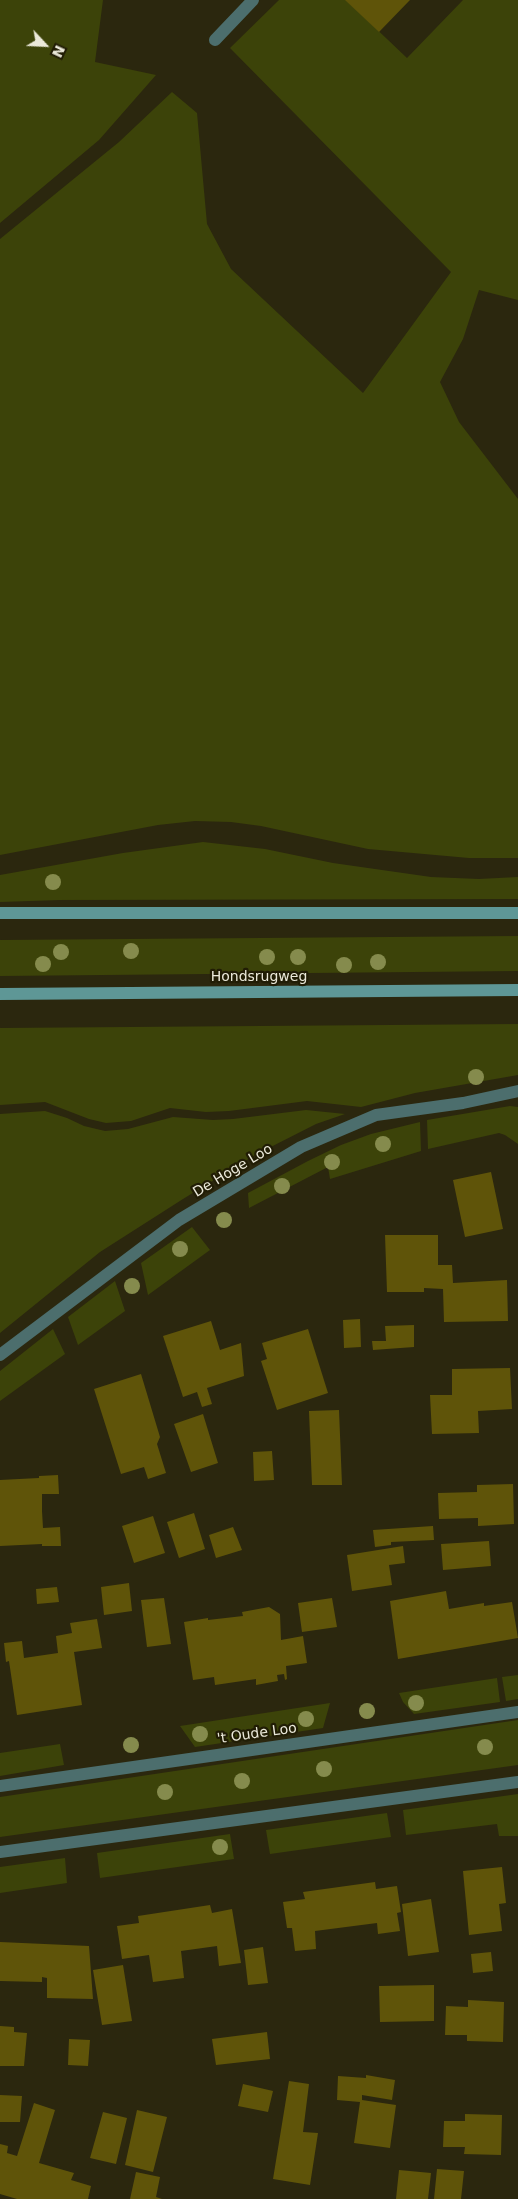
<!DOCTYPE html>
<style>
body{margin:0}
#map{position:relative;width:518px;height:2199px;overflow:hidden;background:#2b270e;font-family:"DejaVu Sans",sans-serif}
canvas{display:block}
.north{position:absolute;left:20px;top:20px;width:50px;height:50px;-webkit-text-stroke:4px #211d05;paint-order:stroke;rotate:115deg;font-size:14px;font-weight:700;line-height:20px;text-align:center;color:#ebe9da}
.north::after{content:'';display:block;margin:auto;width:18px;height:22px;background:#ebe9da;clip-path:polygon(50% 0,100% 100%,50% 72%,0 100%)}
</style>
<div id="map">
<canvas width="518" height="2199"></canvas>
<div class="north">N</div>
</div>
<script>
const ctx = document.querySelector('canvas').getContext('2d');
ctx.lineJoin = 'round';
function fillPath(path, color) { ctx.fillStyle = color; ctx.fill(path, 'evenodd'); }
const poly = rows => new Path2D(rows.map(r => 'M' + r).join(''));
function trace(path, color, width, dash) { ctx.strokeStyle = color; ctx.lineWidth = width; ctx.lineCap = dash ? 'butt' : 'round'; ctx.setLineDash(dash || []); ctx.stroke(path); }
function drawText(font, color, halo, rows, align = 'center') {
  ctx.font = font + ' "DejaVu Sans",sans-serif'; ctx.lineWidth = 4.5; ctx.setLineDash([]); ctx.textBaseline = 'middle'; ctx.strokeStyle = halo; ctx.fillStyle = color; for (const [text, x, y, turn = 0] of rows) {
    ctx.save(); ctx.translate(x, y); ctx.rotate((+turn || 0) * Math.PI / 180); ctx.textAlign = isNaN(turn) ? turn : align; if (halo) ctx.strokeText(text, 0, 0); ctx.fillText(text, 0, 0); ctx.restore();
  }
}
const green = poly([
 [0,0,103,0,95,62,156,75,99,140,0,223],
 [279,0,346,0,407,58,463,0,518,0,518,300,479,290,463,339,440,382,459,422,518,499,518,858,469,858,368,849,261,826,231,822,195,821,158,825,0,855,0,239,119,142,172,92,197,113,207,224,231,269,363,393,451,272,230,48],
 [203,842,265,849,333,863,431,877,479,879,518,877,518,899,60,900,0,902,0,875,123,853],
 [518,936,518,971,0,976,0,940],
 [518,1024,518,1075,415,1093,361,1107,307,1101,229,1111,206,1112,170,1108,131,1121,106,1123,89,1119,45,1102,0,1105,0,1028],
 [510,1106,518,1107,518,1144,505,1135,499,1133,428,1149,427,1120],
 [306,1110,345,1114,316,1124,255,1155,183,1199,100,1252,0,1333,0,1114,45,1111,67,1118,84,1126,105,1131,128,1129,173,1117,213,1120,233,1119],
 [420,1122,421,1151,330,1179,328,1167,249,1208,248,1193,308,1161,341,1145,371,1134],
 [192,1227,210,1250,148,1295,141,1263],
 [115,1281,125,1311,78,1345,68,1317],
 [53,1329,65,1354,0,1401,0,1371],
 [518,1675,518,1699,506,1701,502,1677],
 [497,1678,500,1702,414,1714,403,1702,399,1693],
 [330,1703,323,1728,195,1747,180,1726],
 [518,1720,518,1765,0,1837,0,1797],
 [60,1744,64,1765,0,1776,0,1753],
 [518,1794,518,1836,499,1836,497,1824,406,1835,403,1810],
 [387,1813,391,1837,270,1854,266,1830],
 [230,1834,234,1859,100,1878,97,1853],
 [65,1858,67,1883,0,1893,0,1867]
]);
const building = poly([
 [345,0,410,0,379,32],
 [491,1172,503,1229,465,1237,453,1180],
 [385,1235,438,1235,438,1265,452,1265,453,1283,507,1280,508,1321,444,1322,443,1289,424,1288,424,1292,387,1292],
 [360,1319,361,1347,344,1348,343,1320],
 [211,1321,220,1350,241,1343,244,1376,207,1388,212,1404,202,1407,197,1392,183,1397,163,1336],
 [414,1325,414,1347,373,1350,372,1341,386,1341,385,1326],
 [308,1329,328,1393,277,1410,261,1361,267,1359,262,1343],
 [510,1368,512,1409,478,1411,479,1433,432,1434,430,1395,452,1395,452,1369],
 [141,1374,160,1437,157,1444,166,1473,148,1479,144,1467,121,1474,94,1389],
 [339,1410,342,1485,312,1485,309,1411],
 [203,1414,218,1463,191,1472,174,1424],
 [272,1451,274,1480,254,1481,253,1452],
 [58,1475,59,1494,42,1494,42,1511,43,1528,60,1527,61,1546,42,1546,42,1544,0,1546,0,1480,39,1478,39,1476],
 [513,1484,514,1524,478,1526,478,1518,439,1519,438,1493,477,1492,477,1485],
 [194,1513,205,1549,179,1558,167,1522],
 [153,1516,165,1553,134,1563,122,1526],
 [433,1526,434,1540,391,1542,391,1545,375,1547,373,1530],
 [233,1527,242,1550,216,1558,209,1535],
 [489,1541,491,1566,443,1570,441,1544],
 [403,1546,405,1563,389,1565,392,1585,352,1591,347,1555],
 [129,1583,132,1611,104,1615,101,1587],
 [57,1587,59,1602,37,1604,36,1589],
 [446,1591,449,1609,484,1603,484,1606,512,1602,518,1638,398,1659,390,1601],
 [164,1598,171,1644,147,1647,141,1600],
 [332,1598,337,1627,302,1632,298,1603],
 [269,1607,280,1614,281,1640,303,1636,307,1663,286,1666,287,1679,285,1680,284,1674,277,1675,278,1681,256,1685,256,1679,215,1685,214,1677,193,1680,184,1622,208,1618,208,1620,243,1616,242,1612],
 [97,1619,102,1648,74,1652,82,1705,17,1715,9,1661,6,1662,4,1643,22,1641,24,1658,58,1653,56,1636,72,1633,70,1623],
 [502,1867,506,1903,499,1904,502,1931,469,1935,463,1871],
 [375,1882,376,1889,397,1886,401,1912,397,1913,400,1931,378,1934,377,1923,315,1931,316,1949,295,1951,292,1928,287,1928,283,1902,305,1899,303,1892],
 [431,1899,439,1952,408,1956,402,1904],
 [210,1905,212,1913,232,1909,241,1963,219,1966,217,1946,181,1951,184,1978,153,1982,149,1955,122,1959,117,1926,139,1923,138,1916],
 [0,1942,89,1946,93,1999,47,1998,47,1978,42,1977,42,1982,0,1981],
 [263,1947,268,1983,248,1985,244,1950],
 [491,1952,493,1971,473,1973,471,1954],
 [123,1965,132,2021,102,2025,93,1970],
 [434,1985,434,2021,380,2022,379,1986],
 [468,2000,504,2002,503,2042,467,2041,467,2035,445,2035,446,2006,468,2007],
 [0,2026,14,2027,14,2032,27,2033,24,2066,0,2066],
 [267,2032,270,2059,216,2065,212,2039],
 [69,2039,90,2040,88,2066,68,2065],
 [366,2075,395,2080,392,2100,362,2095,362,2100,396,2105,390,2148,354,2143,360,2102,337,2100,338,2076,366,2078],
 [289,2081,309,2084,303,2132,318,2133,310,2185,273,2179],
 [243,2084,273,2091,268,2112,238,2106],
 [0,2095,22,2096,20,2122,0,2122],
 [34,2103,55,2110,39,2163,74,2173,71,2180,91,2186,88,2199,17,2199,0,2194,0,2144,8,2146,7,2153,17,2156],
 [137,2110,167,2117,153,2172,125,2165],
 [103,2112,127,2118,116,2164,90,2158],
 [465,2114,502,2115,501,2155,464,2154,465,2147,443,2147,444,2121,465,2121],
 [437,2169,464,2171,461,2199,434,2199],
 [399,2170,431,2173,428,2199,396,2199],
 [136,2172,160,2177,156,2197,162,2199,130,2199]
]);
const street = poly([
 [215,40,253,0],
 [0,1355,179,1220,301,1147,376,1115,463,1103,518,1091],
 [0,1786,518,1712],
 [0,1852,518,1782]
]);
const secondary = poly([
 [0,913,518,913],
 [0,994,518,990]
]);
const trees = [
 [53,882],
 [131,951],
 [61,952],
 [267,957],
 [298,957],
 [378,962],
 [43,964],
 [344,965],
 [476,1077],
 [383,1144],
 [332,1162],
 [282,1186],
 [224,1220],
 [180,1249],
 [132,1286],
 [416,1703],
 [367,1711],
 [306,1719],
 [200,1734],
 [131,1745],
 [485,1747],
 [324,1769],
 [242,1781],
 [165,1792],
 [220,1847]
];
const streetNames = [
 ["Hondsrugweg",259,977],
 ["De Hoge Loo",233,1171,-31],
 ["'t Oude Loo",257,1734,-8]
];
fillPath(green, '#3c4309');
fillPath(building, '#5f5409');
trace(street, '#4c6e6d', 12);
trace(secondary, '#5e9796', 12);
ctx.fillStyle = '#858b4d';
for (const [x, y] of trees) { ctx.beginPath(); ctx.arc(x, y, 8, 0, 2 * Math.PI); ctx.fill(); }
drawText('14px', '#ebe9da', '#211d05', streetNames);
</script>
